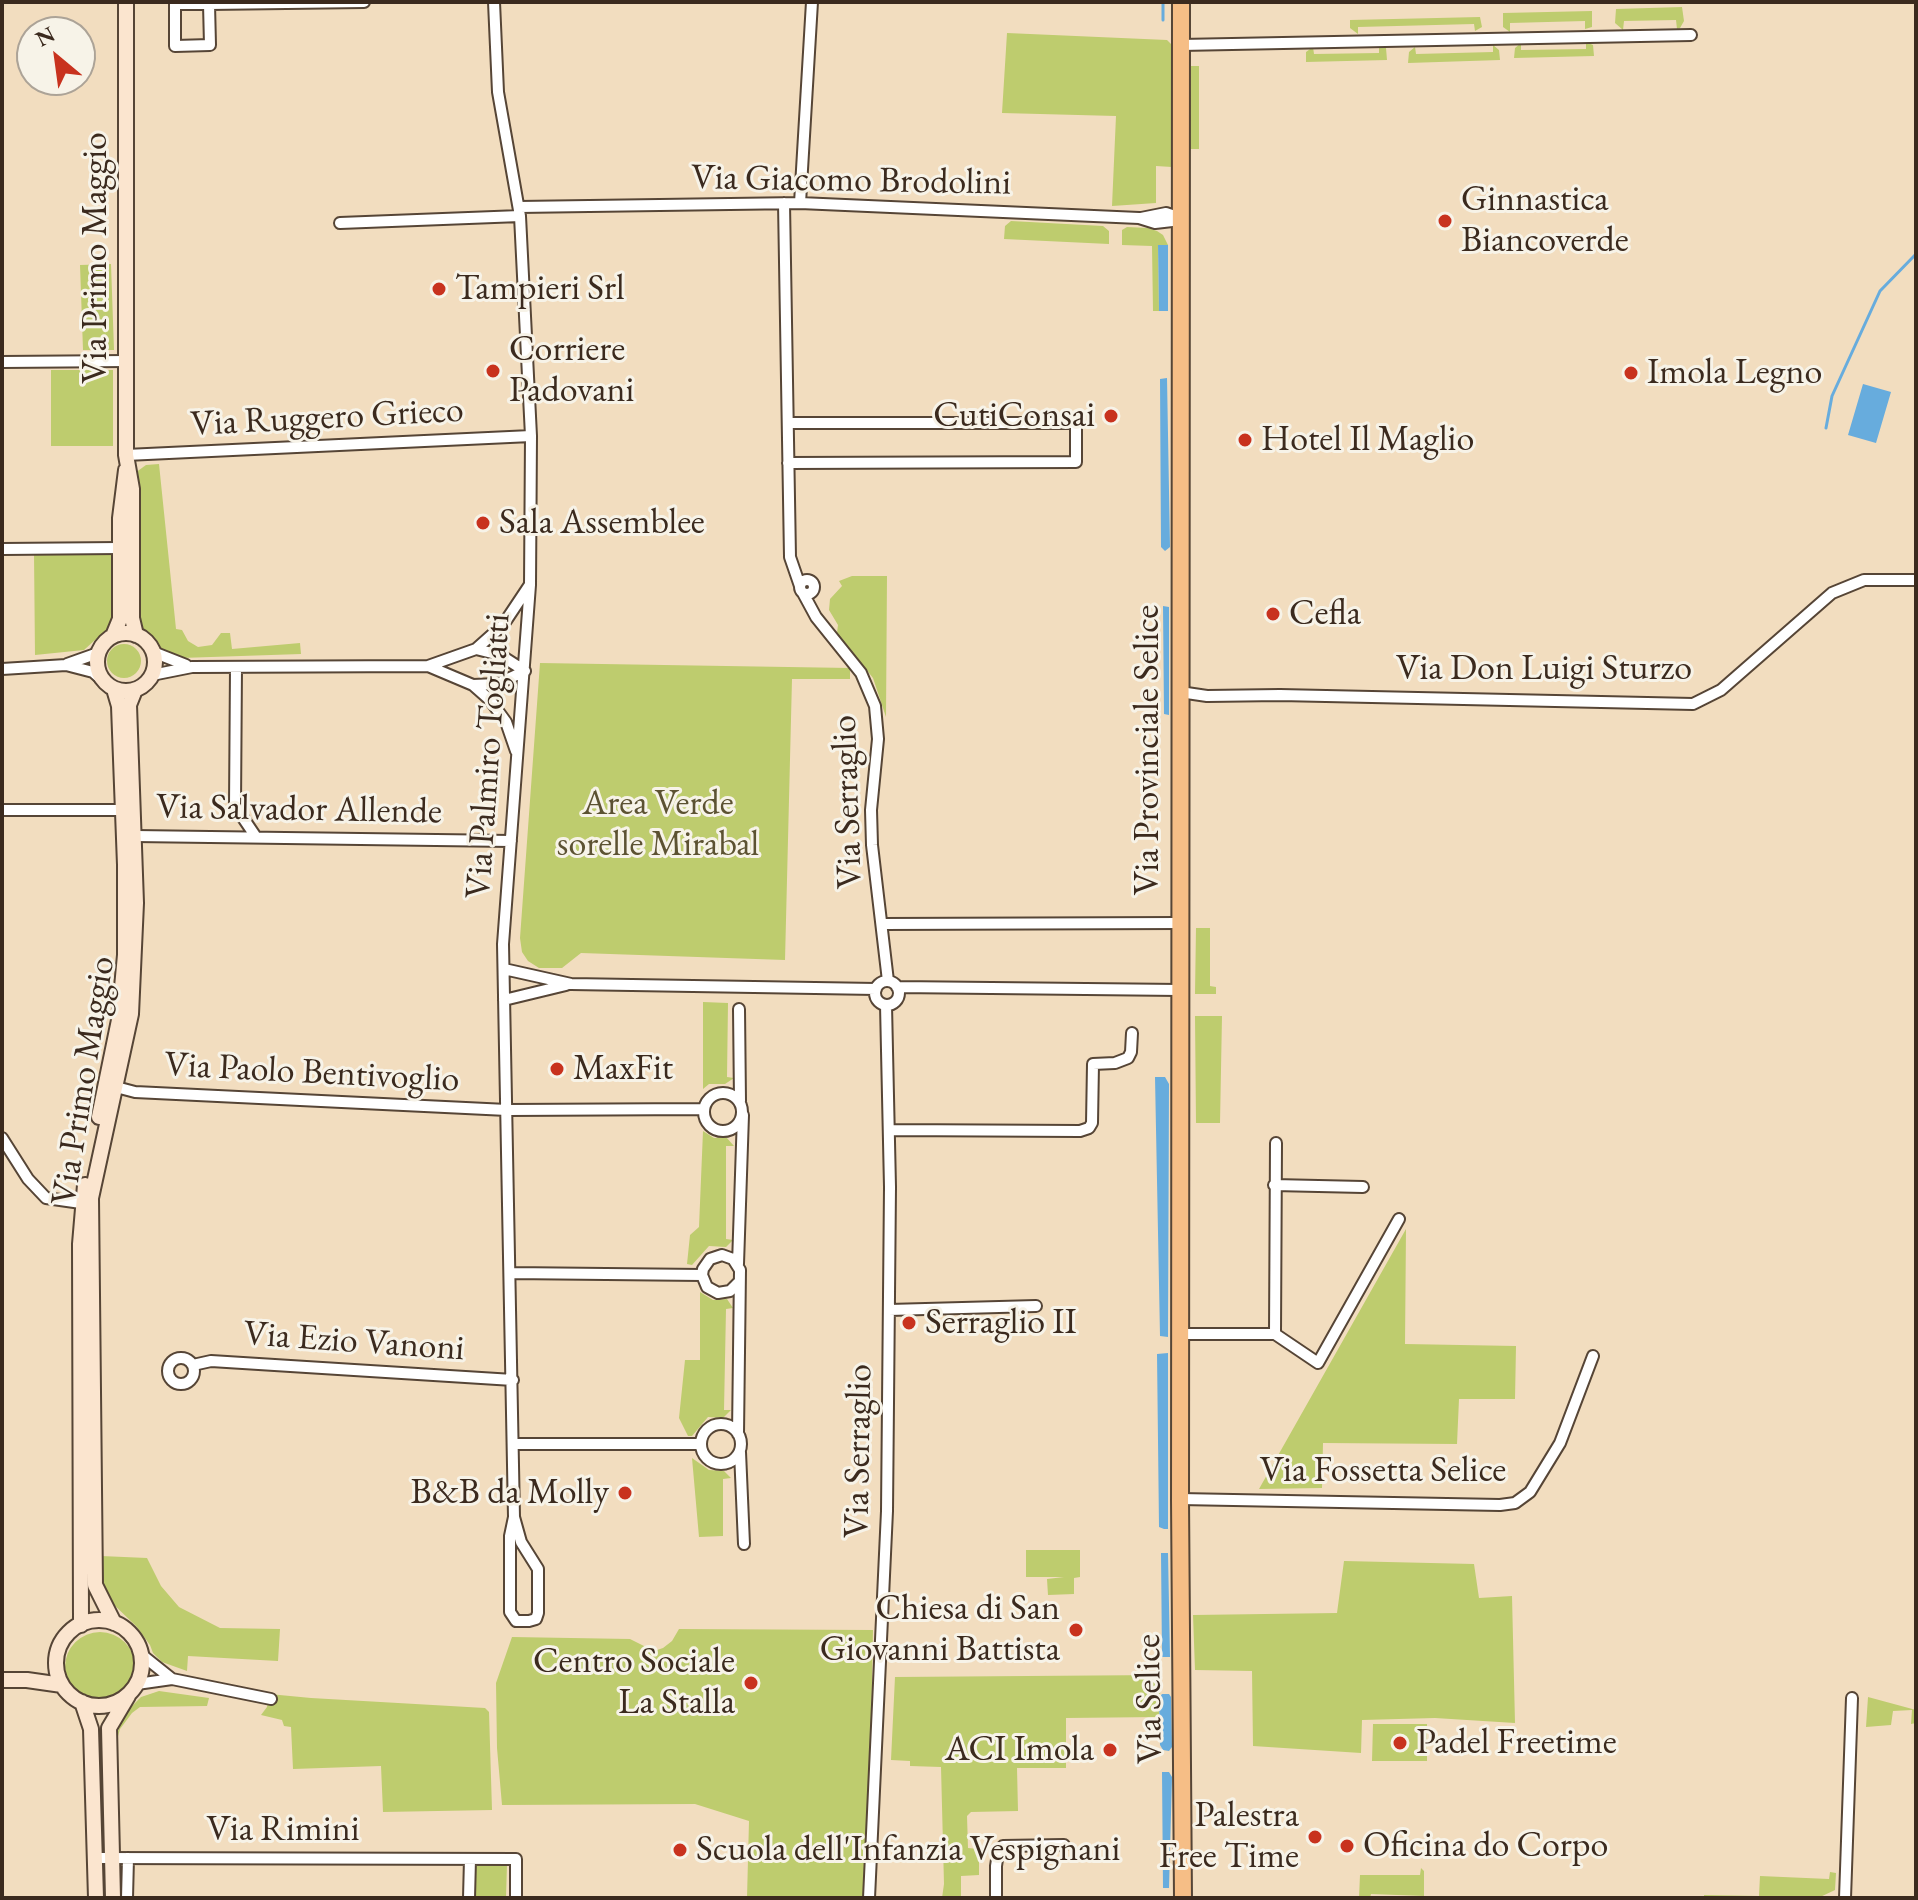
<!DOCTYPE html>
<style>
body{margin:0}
#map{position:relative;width:1918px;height:1900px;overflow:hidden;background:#f2ddbf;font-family:"EB Garamond",serif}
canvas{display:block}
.frame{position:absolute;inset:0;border:4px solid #3b2a1e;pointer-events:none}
.north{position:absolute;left:16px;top:16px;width:80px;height:80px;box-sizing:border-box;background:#f7f3e8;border:2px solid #aca397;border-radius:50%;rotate:331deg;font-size:22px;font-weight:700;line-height:32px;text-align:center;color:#3b2a1e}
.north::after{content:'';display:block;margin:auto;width:28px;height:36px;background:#c8321e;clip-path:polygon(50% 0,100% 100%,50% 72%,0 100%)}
</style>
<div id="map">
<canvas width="1918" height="1900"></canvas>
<div class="frame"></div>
<div class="north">N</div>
</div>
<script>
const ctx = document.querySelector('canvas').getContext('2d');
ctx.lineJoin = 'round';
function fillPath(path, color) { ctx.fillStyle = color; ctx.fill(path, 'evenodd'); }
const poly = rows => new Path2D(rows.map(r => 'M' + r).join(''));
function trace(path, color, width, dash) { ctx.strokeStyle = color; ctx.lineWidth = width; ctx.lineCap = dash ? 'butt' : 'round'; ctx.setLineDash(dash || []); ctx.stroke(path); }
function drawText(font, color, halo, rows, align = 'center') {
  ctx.font = font + ' "EB Garamond",serif'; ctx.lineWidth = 6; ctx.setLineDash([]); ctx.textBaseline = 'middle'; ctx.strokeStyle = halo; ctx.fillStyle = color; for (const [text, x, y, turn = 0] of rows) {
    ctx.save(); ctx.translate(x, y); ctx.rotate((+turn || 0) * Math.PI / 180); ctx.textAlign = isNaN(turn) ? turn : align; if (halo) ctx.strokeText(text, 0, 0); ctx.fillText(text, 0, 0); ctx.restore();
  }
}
const green = poly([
 [1682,7,1684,21,1680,28,1677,29,1676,20,1624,21,1623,30,1615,23,1616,9],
 [1592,11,1592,27,1585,29,1585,21,1510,23,1510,32,1503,27,1503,13],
 [1480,17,1482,27,1475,31,1474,24,1358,27,1358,34,1350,28,1350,20],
 [1007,33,1167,40,1171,44,1172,167,1156,166,1156,203,1112,206,1116,116,1002,113],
 [1586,42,1593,45,1594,56,1514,58,1515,48,1521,43,1521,50,1586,49],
 [1493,45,1499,50,1500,60,1408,63,1409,52,1415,47,1416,54,1493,52],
 [1379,46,1386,48,1387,60,1306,62,1306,52,1313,47,1314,54,1379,53],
 [1191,66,1199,66,1199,149,1189,149],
 [1011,221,1103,226,1109,231,1109,244,1004,239,1005,226],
 [1127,227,1148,228,1157,231,1163,235,1168,245,1158,245,1159,311,1153,311,1152,246,1122,245,1122,230],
 [111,264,114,350,83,350,80,265],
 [51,370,113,370,113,446,51,446],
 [159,464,176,629,182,630,188,641,198,647,212,645,221,633,230,633,232,649,300,643,301,654,181,658,157,647,143,632,138,621,135,473,146,465],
 [114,552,116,621,84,650,35,655,34,554],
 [852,576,887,576,886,717,873,678,837,633,838,625,829,610,830,599,842,586,839,581],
 '107 661a17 17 0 1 1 34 0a17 17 0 1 1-34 0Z',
 [540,663,850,668,850,679,792,679,785,960,581,953,562,968,539,968,528,961,522,952,520,938],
 [1196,928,1210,928,1210,986,1216,987,1216,994,1195,994],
 [703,1002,728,1003,727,1077,734,1078,725,1084,709,1084,703,1089],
 [1195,1016,1222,1016,1220,1123,1196,1123],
 [703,1131,714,1138,726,1137,734,1146,726,1146,726,1239,733,1240,726,1247,709,1246,692,1265,687,1264,690,1235,699,1227],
 [1406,1229,1405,1344,1516,1346,1515,1399,1459,1399,1457,1444,1323,1443,1322,1488,1259,1489],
 [700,1292,713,1300,727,1299,733,1308,726,1309,724,1410,731,1410,723,1418,708,1417,692,1436,688,1436,679,1418,685,1360,700,1360],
 [692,1458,709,1470,724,1471,731,1478,723,1479,723,1536,699,1537],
 [1026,1550,1080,1550,1080,1577,1074,1578,1074,1594,1048,1595,1047,1579,1064,1577,1026,1577],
 [101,1556,147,1558,161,1586,179,1607,220,1628,280,1629,278,1661,188,1656,187,1671,162,1662,153,1653,150,1645,136,1626,110,1601,103,1585],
 [1344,1561,1474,1564,1479,1598,1512,1596,1515,1723,1435,1718,1362,1720,1361,1753,1253,1746,1252,1671,1195,1670,1193,1615,1337,1613],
 [679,1629,873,1630,868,1898,747,1898,749,1821,695,1804,502,1805,497,1748,496,1683,512,1637,630,1639,654,1651,663,1648,672,1641],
 '65 1667a35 35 0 1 1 70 0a35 35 0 1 1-70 0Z',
 [1161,1675,1159,1717,1066,1718,1066,1768,1017,1768,1018,1811,971,1812,967,1816,968,1848,979,1849,979,1875,961,1876,961,1898,942,1898,944,1884,941,1767,910,1766,910,1761,891,1760,895,1677],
 [159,1691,209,1698,207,1706,140,1707,132,1713,120,1729,117,1740,118,1731,125,1714,134,1704,141,1697],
 [269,1694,311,1698,485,1708,489,1712,492,1810,383,1812,381,1766,293,1769,291,1727,284,1726,282,1720,261,1715,267,1707],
 [1868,1697,1916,1710,1916,1723,1911,1724,1912,1710,1893,1711,1891,1725,1866,1727],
 [1373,1724,1427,1724,1427,1761,1372,1761],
 [474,1864,507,1864,506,1898,474,1898],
 [1421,1868,1424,1871,1424,1896,1371,1894,1370,1898,1359,1898,1360,1875,1420,1875],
 [1830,1872,1836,1873,1835,1890,1818,1898,1704,1898,1704,1895,1759,1896,1760,1876,1829,1879]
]);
const water = poly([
 [1158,245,1168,245,1168,311,1159,311],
 [1167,378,1170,547,1165,551,1161,547,1160,379],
 [1863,384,1891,392,1876,443,1848,435],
 [1163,606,1169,607,1169,715,1164,714],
 [1155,1077,1165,1077,1169,1084,1168,1337,1160,1336],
 [1168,1353,1168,1529,1164,1529,1159,1527,1157,1354],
 [1161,1553,1168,1553,1170,1657,1162,1657],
 [1162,1694,1169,1694,1171,1697,1172,1747,1169,1751,1163,1750,1160,1745,1159,1698],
 [1162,1772,1169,1772,1172,1777,1169,1888,1163,1888]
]);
const stream = poly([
 [1163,2,1163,20],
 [1826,428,1832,396,1880,291,1916,254]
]);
const street = poly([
 [494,2,498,92,520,216,531,436,530,585,503,944,514,1517,521,1542,538,1569,538,1613,536,1619,529,1621,516,1621,510,1612,510,1536,514,1517],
 [175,4,209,4,210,45,175,46,175,4],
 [209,4,364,2],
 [1181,45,1691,35],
 [784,203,790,557,800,586],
 [800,203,812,2],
 [519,207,800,203,1139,218,1155,223,1181,220],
 [1141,218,1166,213,1181,218],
 [340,223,520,216],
 [2,362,127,361],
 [788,423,1076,423,1076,462,788,463],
 [126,455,531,436],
 [2,549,120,548],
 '800 587a7 7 0 1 1 14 0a7 7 0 1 1-14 0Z',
 [803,593,816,617,861,673,875,706,878,739,871,810,872,845,888,981],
 [153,652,186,665],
 [67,664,98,653],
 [428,666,473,685,490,700,506,722,516,751],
 [236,667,235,806,256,837],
 [2,669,66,665,93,672,101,679],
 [152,675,192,667,428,666,476,649,503,625,529,586],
 [473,685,497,684,525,671,500,655,476,649],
 [1180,692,1207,696,1280,695,1693,704,1721,690,1832,593,1864,580,1916,580],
 [2,810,122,810],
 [135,836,511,841],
 [882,924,1180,923],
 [504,969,571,984,876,989],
 '875 993a12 12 0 1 1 24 0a12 12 0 1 1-24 0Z',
 [897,987,1180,990],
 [504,1000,566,985],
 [739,1009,740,1101],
 [116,1087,135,1092,507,1110,704,1109],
 '704 1112a19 19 0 1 1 38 0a19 19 0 1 1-38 0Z',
 [889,1130,1080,1131,1089,1128,1092,1123,1093,1064,1115,1063,1128,1058,1131,1052,1132,1033],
 [2,1138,28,1179,46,1198,81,1203],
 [1274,1185,1363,1187],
 [738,1264,743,1115],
 [510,1273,702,1275],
 [889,1310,1036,1306],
 [1180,1334,1275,1334,1318,1363,1399,1219],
 [1275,1334,1276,1143],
 '168 1371a13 13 0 1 1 26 0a13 13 0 1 1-26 0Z',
 [193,1365,211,1361,513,1380],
 '701 1444a20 20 0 1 1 40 0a20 20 0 1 1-40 0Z',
 [738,1434,740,1270,733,1259,722,1255,710,1259,703,1269,702,1275,707,1287,718,1293,730,1291,739,1282],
 [513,1444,701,1444],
 [740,1452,744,1544],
 [1180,1499,1500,1505,1515,1503,1530,1492,1560,1443,1593,1356],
 [142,1655,172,1679],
 [137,1684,172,1679,271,1699],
 [97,1858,516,1859,516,1898],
 [127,1898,128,1858],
 [469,1898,470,1859],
 [869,1898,887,1511,890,1187,886,1005],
 [996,1898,996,1866,998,1853,1003,1846,1064,1845],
 [1845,1898,1852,1698]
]);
const secondary = poly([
 [126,2,126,455,132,489,132,618,136,635],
 '97 662a29 29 0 1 1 58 0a29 29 0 1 1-58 0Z',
 [113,636,120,619,120,518,126,470],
 [99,1117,119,1020,125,955,125,865,119,706,114,689],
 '56 1663a43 43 0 1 1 86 0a43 43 0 1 1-86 0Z',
 [114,1623,95,1585,91,1198,131,1014,136,903,129,705,135,690],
 [81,1625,80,1244,85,1185],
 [2,1680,27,1680,62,1685],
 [82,1702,91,1729,96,1898],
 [113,1898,109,1728,128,1696]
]);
const primary = poly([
 [1181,2,1180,1499,1183,1898]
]);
const markers = [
 [1445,221,8,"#c8321e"],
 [439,289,8,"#c8321e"],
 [493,371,8,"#c8321e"],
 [1631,373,8,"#c8321e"],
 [1111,416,8,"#c8321e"],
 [1245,440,8,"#c8321e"],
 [483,523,8,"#c8321e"],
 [1273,614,8,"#c8321e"],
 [557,1069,8,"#c8321e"],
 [909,1323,8,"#c8321e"],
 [625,1493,8,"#c8321e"],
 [1076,1630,8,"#c8321e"],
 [751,1683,8,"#c8321e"],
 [1400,1743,8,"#c8321e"],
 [1110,1750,8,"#c8321e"],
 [1315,1837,8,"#c8321e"],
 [1347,1846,8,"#c8321e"],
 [680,1850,8,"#c8321e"]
];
const streetNames = [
 ["Via Giacomo Brodolini",851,181,1],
 ["Via Primo Maggio",96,258,-90],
 ["Via Ruggero Grieco",327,418,-3],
 ["Via Don Luigi Sturzo",1544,669],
 ["Via Provinciale Selice",1148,750,-90],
 ["Via Palmiro Togliatti",489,756,-86],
 ["Via Serraglio",848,802,-92],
 ["Via Salvador Allende",299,810,1],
 ["Via Paolo Bentivoglio",312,1073,3],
 ["Via Primo Maggio",84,1081,-81],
 ["Via Ezio Vanoni",354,1342,4],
 ["Via Serraglio",859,1451,-89],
 ["Via Fossetta Selice",1383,1471],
 ["Via Selice",1150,1699,-91],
 ["Via Rimini",283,1830]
];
const poiNames = [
 ["Ginnastica",1461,200],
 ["Biancoverde",1461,241],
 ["Tampieri Srl",455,289],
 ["Corriere",509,350],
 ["Padovani",509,391],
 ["Imola Legno",1647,373],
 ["CutiConsai",1095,416,"right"],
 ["Hotel Il Maglio",1261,440],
 ["Sala Assemblee",499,523],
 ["Cefla",1289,614],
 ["MaxFit",573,1069],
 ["Serraglio II",925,1323],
 ["B&B da Molly",609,1493,"right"],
 ["Chiesa di San",1060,1609,"right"],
 ["Giovanni Battista",1060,1650,"right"],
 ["Centro Sociale",735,1662,"right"],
 ["La Stalla",735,1703,"right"],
 ["Padel Freetime",1416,1743],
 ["ACI Imola",1094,1750,"right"],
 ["Palestra",1299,1816,"right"],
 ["Free Time",1299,1857,"right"],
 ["Oficina do Corpo",1363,1846],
 ["Scuola dell'Infanzia Vespignani",696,1850]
];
const parkNames = [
 ["Area Verde",658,804],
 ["sorelle Mirabal",658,845]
];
fillPath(green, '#becc6e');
fillPath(water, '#67acdd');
trace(stream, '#67acdd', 3);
trace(street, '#564536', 14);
trace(secondary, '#564536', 18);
trace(primary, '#564536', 20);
trace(street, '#fff', 10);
trace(secondary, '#fbe5cf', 14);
trace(primary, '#f6be86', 16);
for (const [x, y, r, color] of markers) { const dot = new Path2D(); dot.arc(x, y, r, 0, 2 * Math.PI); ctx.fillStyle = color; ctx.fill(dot); trace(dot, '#f7f3e8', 3); }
drawText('36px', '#3b2a1e', '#f7f3e8', streetNames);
drawText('36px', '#3b2a1e', '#f7f3e8', poiNames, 'left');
drawText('36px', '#5c5232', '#f7f3e8', parkNames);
</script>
